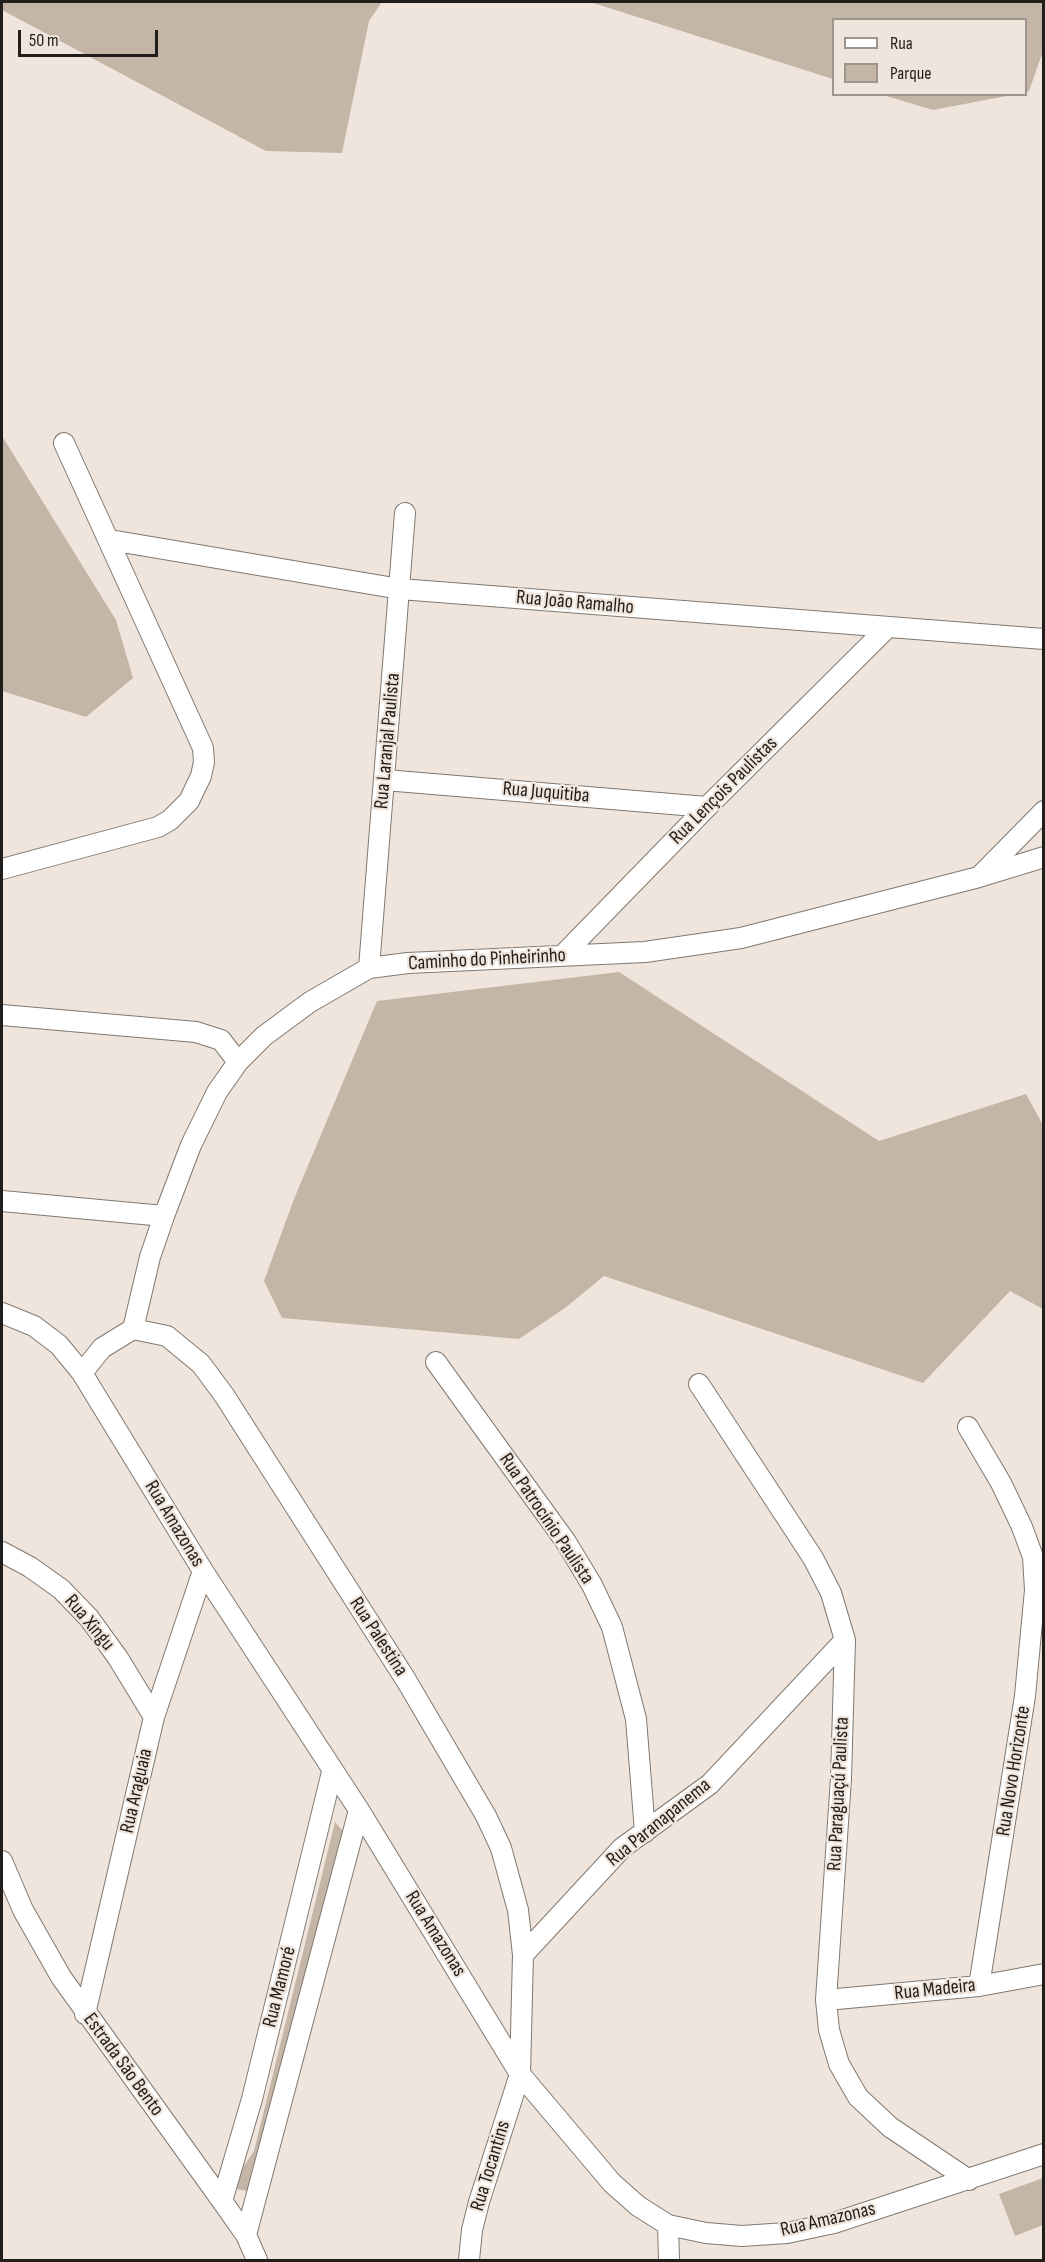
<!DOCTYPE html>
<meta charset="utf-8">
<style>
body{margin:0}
#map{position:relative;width:1045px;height:2262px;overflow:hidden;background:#efe5dc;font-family:"Sofia Sans Condensed",sans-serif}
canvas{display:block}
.frame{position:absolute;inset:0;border:3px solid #211d1a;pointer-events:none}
.legend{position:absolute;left:832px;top:18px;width:195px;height:78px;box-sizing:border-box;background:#efe5dc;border:2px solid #9d958e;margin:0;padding:8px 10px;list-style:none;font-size:18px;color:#211d1a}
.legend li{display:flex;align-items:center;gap:12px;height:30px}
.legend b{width:30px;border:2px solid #9d958e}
.scale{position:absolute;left:18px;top:30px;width:140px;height:27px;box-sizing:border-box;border:3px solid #211d1a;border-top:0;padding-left:8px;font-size:18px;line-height:21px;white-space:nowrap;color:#211d1a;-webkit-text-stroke:4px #efe5dc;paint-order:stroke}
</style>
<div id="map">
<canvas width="1045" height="2262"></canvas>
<div class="frame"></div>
<ul class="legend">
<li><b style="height:8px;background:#fff"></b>Rua</li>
<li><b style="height:16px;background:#c4b5a6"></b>Parque</li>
</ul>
<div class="scale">50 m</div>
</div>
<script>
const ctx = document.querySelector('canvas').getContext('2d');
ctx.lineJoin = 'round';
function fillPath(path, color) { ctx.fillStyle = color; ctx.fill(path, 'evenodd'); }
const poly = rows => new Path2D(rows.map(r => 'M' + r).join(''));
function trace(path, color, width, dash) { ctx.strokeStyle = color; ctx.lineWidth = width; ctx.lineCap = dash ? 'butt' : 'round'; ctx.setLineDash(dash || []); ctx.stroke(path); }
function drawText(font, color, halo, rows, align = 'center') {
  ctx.font = font + ' "Sofia Sans Condensed",sans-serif'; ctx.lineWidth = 4.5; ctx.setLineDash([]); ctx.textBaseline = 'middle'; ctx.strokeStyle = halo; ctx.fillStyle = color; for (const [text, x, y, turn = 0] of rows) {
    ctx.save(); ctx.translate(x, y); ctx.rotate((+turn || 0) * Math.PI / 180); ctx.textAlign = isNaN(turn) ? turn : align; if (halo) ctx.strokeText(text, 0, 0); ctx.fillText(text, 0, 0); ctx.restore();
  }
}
const green = poly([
 [2,2,382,2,369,21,342,153,266,151,2,10],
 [590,2,1043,2,1043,51,1029,91,1026,92,1026,20,834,20,833,79],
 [883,95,1012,95,933,110],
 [2,436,116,620,133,678,86,717,2,691],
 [619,972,879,1141,1026,1094,1043,1125,1043,1309,1010,1291,923,1383,604,1276,565,1308,519,1339,282,1318,264,1281,294,1199,377,1001],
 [335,1822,343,1831,254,2168,247,2191,237,2189,235,2179,254,2151],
 [1043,2178,1043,2225,1015,2236,999,2194]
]);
const minor = poly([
 [110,540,400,589,1044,639],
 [385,780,707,807],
 [2,869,158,827,170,820,189,801,201,776,204,762,203,748,64,443],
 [981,875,1044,811],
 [562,956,707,807,887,628],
 [369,968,405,513],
 [2,1015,196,1032,221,1040,238,1062],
 [2,1201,164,1216],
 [2,1313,34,1326,59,1345,82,1373,203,1571,359,1810,520,2074,612,2183,638,2206,668,2225,706,2233,742,2236,787,2233,834,2223,1044,2154],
 [133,1329,150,1257,164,1216,191,1145,217,1092,238,1062,264,1036,310,1002,369,968,408,963,645,952,741,938,979,877,1044,857],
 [436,1362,566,1542,592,1585,612,1627,636,1719,645,1832],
 [82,1373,102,1348,133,1329,167,1336,201,1364,224,1395,406,1680,486,1816,501,1848,518,1910,523,1955,520,2074,479,2202,472,2230,469,2260],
 [699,1384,813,1558,831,1593,845,1640,841,1778,826,2000,829,2030,839,2064,858,2097,890,2127,969,2180],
 [968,1427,1001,1483,1022,1527,1033,1557,1035,1590,1025,1696,979,1986],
 [2,1552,30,1567,61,1589,89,1618,118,1658,154,1717],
 [2,1861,23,1910,61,1977,222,2201,246,2235,257,2260],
 [523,1955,622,1848,710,1784,845,1640],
 [826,2000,979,1986,1044,1974],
 [85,2014,154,1717,203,1571],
 [222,2201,252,2099,332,1772],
 [668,2225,669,2260],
 [246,2235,359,1810]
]);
const streetNames = [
 ["Rua João Ramalho",575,603,5],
 ["Rua Laranjal Paulista",388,741,-85],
 ["Rua Lençois Paulistas",724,791,-45],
 ["Rua Juquitiba",546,793,5],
 ["Caminho do Pinheirinho",487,960,-3],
 ["Rua Patrocínio Paulista",546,1519,56],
 ["Rua Amazonas",174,1524,59],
 ["Rua Xingu",89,1623,50],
 ["Rua Palestina",378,1637,57],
 ["Rua Novo Horizonte",1014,1771,-81],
 ["Rua Araguaia",137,1791,-77],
 ["Rua Paraguaçú Paulista",839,1794,-87],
 ["Rua Paranapanema",659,1823,-39],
 ["Rua Amazonas",435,1934,58],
 ["Rua Mamoré",280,1987,-76],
 ["Rua Madeira",935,1990,-6],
 ["Estrada São Bento",123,2065,54],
 ["Rua Tocantins",491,2166,-73],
 ["Rua Amazonas",828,2220,-13]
];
fillPath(green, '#c4b5a6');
trace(minor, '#817870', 22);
trace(minor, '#fff', 20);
drawText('20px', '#211d1a', '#efe5dc', streetNames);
</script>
